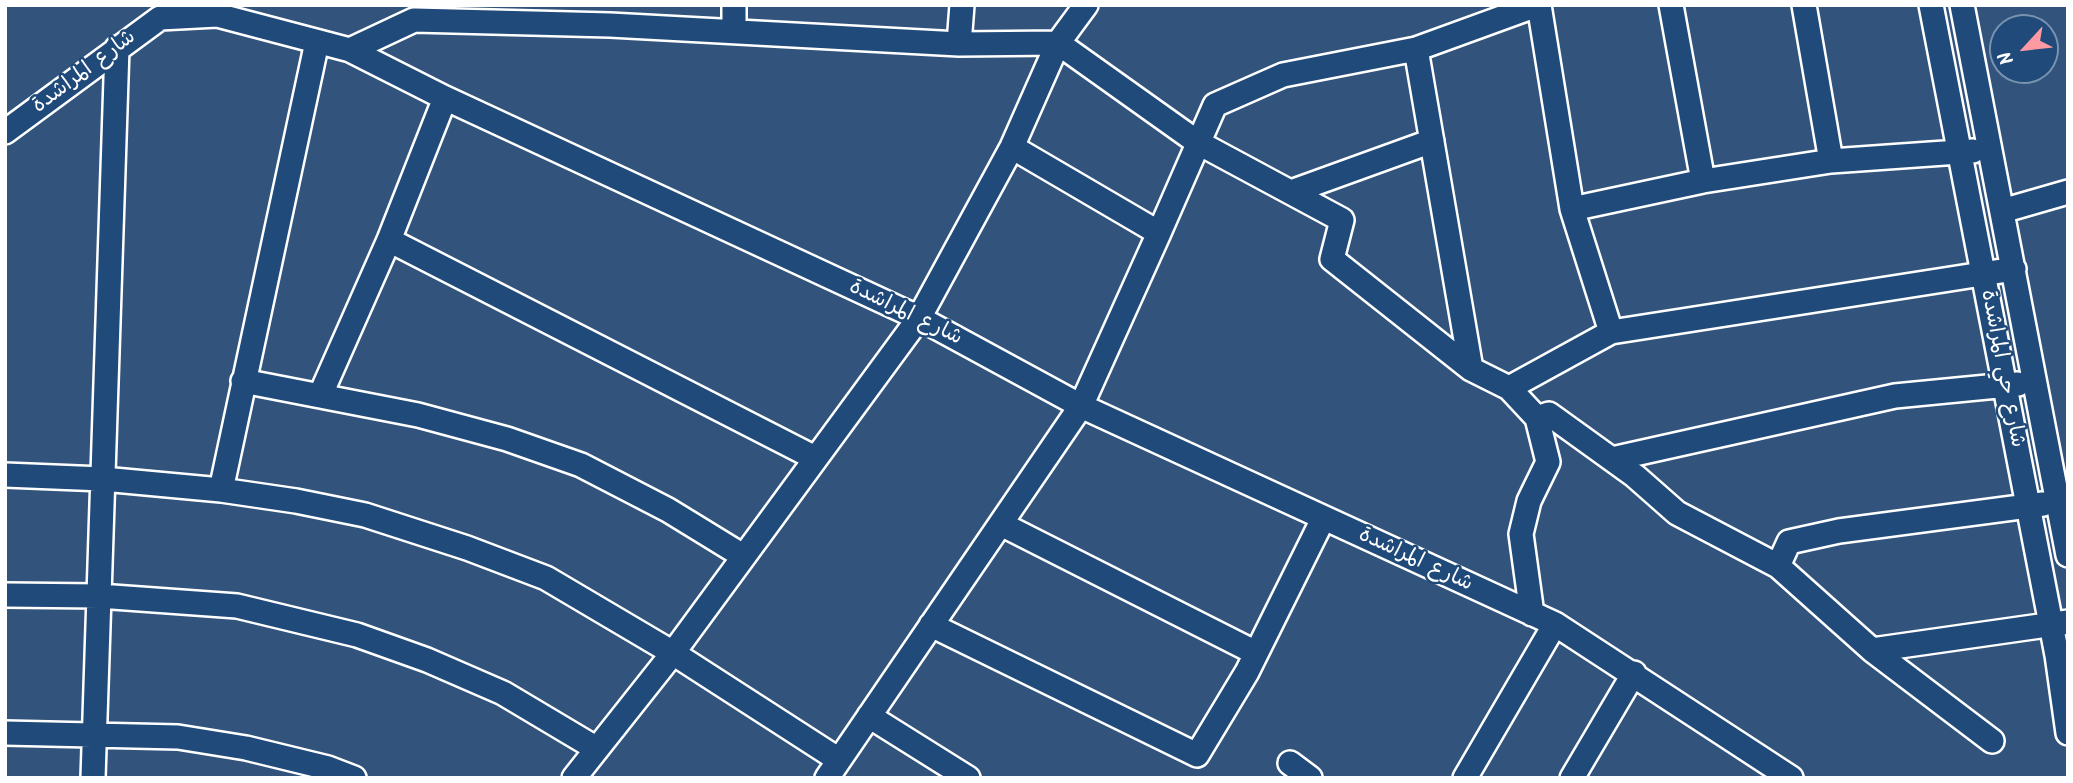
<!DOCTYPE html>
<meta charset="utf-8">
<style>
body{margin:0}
#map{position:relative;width:2073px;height:783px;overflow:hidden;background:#32547c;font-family:Kalam,sans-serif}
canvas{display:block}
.frame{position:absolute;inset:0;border:7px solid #fff;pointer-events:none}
.north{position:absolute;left:1989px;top:14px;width:70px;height:70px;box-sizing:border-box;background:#1f4a7a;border:2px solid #7992af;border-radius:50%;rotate:243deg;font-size:19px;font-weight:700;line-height:28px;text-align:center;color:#fff}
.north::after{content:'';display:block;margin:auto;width:24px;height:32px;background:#ff9aa2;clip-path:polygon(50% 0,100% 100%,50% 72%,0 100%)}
</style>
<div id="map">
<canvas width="2073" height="783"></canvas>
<div class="frame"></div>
<div class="north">N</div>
</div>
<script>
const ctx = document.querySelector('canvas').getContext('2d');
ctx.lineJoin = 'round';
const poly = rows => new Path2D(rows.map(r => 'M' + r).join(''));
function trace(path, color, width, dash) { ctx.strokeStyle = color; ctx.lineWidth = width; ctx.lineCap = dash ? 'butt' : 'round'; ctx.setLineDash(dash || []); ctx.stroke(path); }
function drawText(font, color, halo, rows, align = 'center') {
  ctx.font = font + ' Kalam,"Playpen Sans Arabic",sans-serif'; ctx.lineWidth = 5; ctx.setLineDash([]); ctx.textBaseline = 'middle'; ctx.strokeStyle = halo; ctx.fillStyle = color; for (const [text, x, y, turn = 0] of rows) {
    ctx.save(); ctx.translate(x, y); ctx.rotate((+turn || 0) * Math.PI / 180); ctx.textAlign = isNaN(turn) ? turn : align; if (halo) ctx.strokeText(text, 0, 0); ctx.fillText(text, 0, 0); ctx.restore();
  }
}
const minor = poly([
 [1539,5,1572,209,1611,332],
 [1671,5,1703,181],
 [1804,5,1831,161],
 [1931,5,2057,655,2068,733],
 [1962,5,2068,555],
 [734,31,734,5],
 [959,44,962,5],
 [350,50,414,20,610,25,959,44,1058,43,1197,142,1342,220,1332,259,1471,369,1509,388,1611,332,2014,269],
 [5,132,160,18,217,15,350,50,445,98,919,318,1081,406,1555,624,1791,778],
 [1291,192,1432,141],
 [1572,209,1703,181,1831,161,1973,151],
 [2002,211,2068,192],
 [1159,233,1215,105,1283,75,1416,49],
 [389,240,815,458],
 [1471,369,1416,49,1537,5],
 [243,381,418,415,507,439,581,465,668,510,743,556],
 [1509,388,1537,418,1548,462,1529,501,1521,534,1532,614],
 [320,396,389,240,445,98],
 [1537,418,1549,414,1635,476,1677,513,1778,566,1872,650,1992,741],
 [1612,459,1895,396,2018,384],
 [5,475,103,479,221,490,296,501,365,515,467,548,546,578,673,653,839,760],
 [221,490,317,42],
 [1001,524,1256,653],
 [1778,566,1789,542,1839,531,2043,504],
 [5,595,99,596,237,606,357,635,427,660,503,693,597,749],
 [931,625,1197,755,1247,672,1323,519],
 [1872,650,2068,622],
 [869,716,968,778],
 [5,733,178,737,246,748,328,768,354,778],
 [1290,763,1310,778],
 [93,778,117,48],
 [574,778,673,653,919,318,1012,147,1058,43,1086,5],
 [827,778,1081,406,1159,233,1012,147],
 [1465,778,1555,624],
 [1572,778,1634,673]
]);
const streetNames = [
 ["شارع المراشدة",85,73,-37],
 ["شارع المراشدة",905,314,26],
 ["شارع حي المراشدة",2001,369,79],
 ["شارع المراشدة",1415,561,25]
];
trace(minor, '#fff', 28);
trace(minor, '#1f4a7a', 23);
drawText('21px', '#fff', '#1f4a7a', streetNames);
</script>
